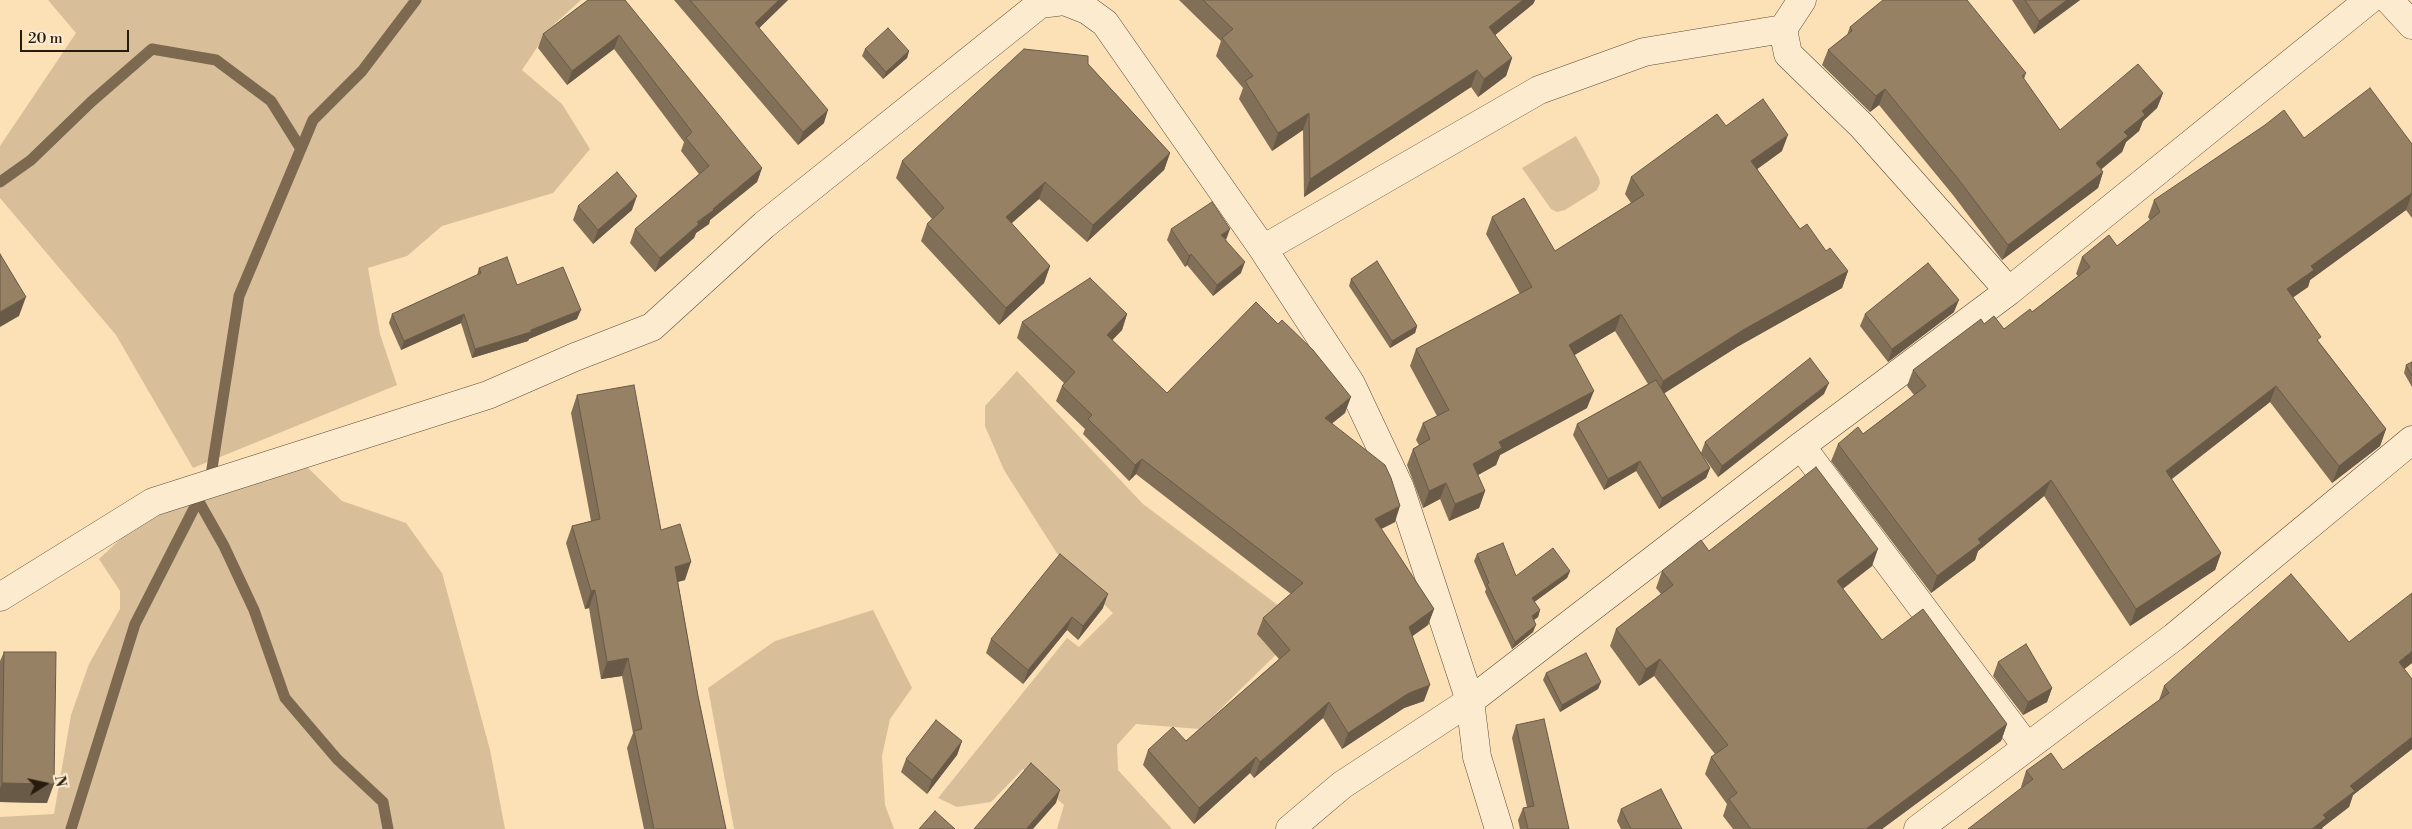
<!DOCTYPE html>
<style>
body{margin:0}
#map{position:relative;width:2412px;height:829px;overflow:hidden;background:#fce0b6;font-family:"Libre Bodoni",serif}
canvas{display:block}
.north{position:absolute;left:20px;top:759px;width:50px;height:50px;-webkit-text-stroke:4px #fdebd0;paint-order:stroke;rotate:80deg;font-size:14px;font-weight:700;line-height:20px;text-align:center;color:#271b0d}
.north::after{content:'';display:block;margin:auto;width:18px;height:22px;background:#271b0d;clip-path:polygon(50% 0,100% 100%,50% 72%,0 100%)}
.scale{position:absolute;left:20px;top:30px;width:109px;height:22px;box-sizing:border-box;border:2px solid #271b0d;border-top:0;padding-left:6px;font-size:15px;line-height:18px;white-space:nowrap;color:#271b0d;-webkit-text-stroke:4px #fdebd0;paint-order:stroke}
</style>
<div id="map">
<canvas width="2412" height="829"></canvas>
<div class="north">N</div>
<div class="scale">20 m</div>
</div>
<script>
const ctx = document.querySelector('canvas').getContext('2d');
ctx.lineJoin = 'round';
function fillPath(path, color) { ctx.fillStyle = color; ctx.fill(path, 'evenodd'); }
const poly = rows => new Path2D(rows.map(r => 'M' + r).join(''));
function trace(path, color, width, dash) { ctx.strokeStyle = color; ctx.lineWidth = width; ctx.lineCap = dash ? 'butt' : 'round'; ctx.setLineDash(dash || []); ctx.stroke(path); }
const green = poly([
 [48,0,581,0,550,28,522,70,562,104,590,149,553,193,442,226,407,256,368,268,380,334,397,385,193,468,116,335,0,198,0,146,76,33],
 [1576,136,1599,178,1600,183,1597,190,1565,210,1557,212,1551,209,1522,168],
 [1017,371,1143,504,1299,621,1297,634,1200,729,1136,724,1117,745,1118,770,1172,829,1057,829,1064,805,1023,769,991,802,957,807,938,798,1067,638,1079,647,1113,613,1065,566,1004,470,985,426,985,406],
 [307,467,342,501,406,523,442,573,490,750,505,829,0,829,0,817,54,814,71,715,89,664,120,609,120,591,99,559,144,517],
 [873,610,912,688,890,719,882,756,885,805,894,829,734,829,708,688,775,641]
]);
const stream = poly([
 [0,182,31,160,91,102,152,49,216,60,271,101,301,149],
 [198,500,224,546,254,610,285,698,337,759,383,802,388,829],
 [71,829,135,624,211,475,239,296,313,120,362,71,416,0]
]);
const minor = poly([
 [1802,0,1783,29,1788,54,1862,126,2009,291],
 [2389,0,2412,25],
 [1263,249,1539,90,1644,52,1783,29],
 [1801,446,2027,747],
 [0,597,153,502,488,395,575,357,652,327,764,225,1040,4,1064,1,1087,10,1105,23,1263,249,1351,384,1400,488,1470,701,1477,757,1499,829],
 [1290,829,1342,785,1470,701,1801,446,2009,291,2369,0],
 [1918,829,2174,637,2412,440]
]);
const wall = poly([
 [588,0,762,168,757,182,710,220,709,224,696,233,694,238,655,272,630,243,635,229,699,174,681,151,684,142,614,49,567,85,538,48,543,34],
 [674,0,788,0,759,28,824,123,798,145],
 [1179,0,1535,0,1533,4,1495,35,1512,58,1506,76,1478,97,1471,87,1304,197,1303,130,1272,151,1239,99,1243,88,1216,56,1221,41],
 [2012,0,2080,0,2034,34],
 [1850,27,2026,73,2024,79,2060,130,2163,93,2157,108,2143,121,2139,131,2126,142,2122,152,2101,169,2103,172,2098,188,2002,260,1953,195,1879,105,1870,112,1822,65,1828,50,1847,35],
 [865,49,909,51,907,58,883,79,862,56],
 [1088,64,1170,153,1164,170,1087,242,1039,199,1011,224,1050,266,1044,283,999,325,921,241,927,224,932,219,896,178,902,161],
 [1726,126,1782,151,1757,169,1800,229,1826,251,1848,271,1842,288,1737,347,1664,393,1710,468,1706,478,1659,509,1636,471,1604,490,1573,435,1577,424,1648,384,1615,331,1574,355,1587,408,1500,455,1496,465,1478,475,1485,491,1479,508,1449,521,1440,499,1423,508,1407,465,1413,449,1419,445,1416,440,1423,423,1437,416,1410,366,1416,349,1520,294,1486,234,1492,217,1555,251,1631,203,1625,194,1631,177],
 [2304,138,2412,144,2412,218,2406,210,2310,280,2308,287,2293,297,2319,342,2386,429,2380,446,2332,483,2270,402,2172,479,2221,553,2215,570,2130,626,2044,496,1978,551,1975,560,1931,593,1831,461,1838,444,1863,434,1914,395,1907,386,1913,370,1984,324,2004,329,2032,312,2078,276,2076,274,2082,257,2117,246,2150,220,2148,217,2154,200],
 [578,206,632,210,593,244,573,220],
 [1171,229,1226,240,1241,273,1213,296,1187,265,1185,267,1167,240],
 [479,268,517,285,577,319,529,339,528,341,472,358,461,323,401,350,389,323,392,314,477,275],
 [1351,279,1417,326,1415,333,1390,348,1349,286],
 [1954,312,1888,362,1860,326,1865,314],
 [1127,314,1122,330,1112,340,1167,393,1345,413,1332,423,1395,522,1381,529,1434,609,1428,625,1412,636,1424,701,1404,708,1342,749,1323,718,1254,778,1250,773,1194,824,1143,765,1148,750,1186,741,1279,659,1257,634,1263,618,1291,594,1136,474,1129,481,1083,434,1085,429,1056,401,1062,386,1064,383,1017,338,1022,322],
 [2412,362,2412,387,2404,373,2406,365],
 [1824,394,1718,477,1701,453,1705,442],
 [577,395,661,530,685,580,678,582,698,696,726,829,644,829,627,748,633,733,622,676,601,679,589,608,585,609,566,543,572,526,591,521,571,413],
 [1709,551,1872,566,1843,589,1882,640,2007,724,2001,741,1882,829,1733,829,1723,816,1727,804,1705,774,1711,757,1715,754,1654,676,1639,686,1610,646,1616,629,1661,594,1656,588,1662,571],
 [1477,554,1516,576,1570,571,1567,578,1534,602,1540,610,1538,617,1534,620,1533,632,1512,649,1485,592,1486,589,1474,561],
 [1103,608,1078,640,1067,630,1023,684,986,653,991,639],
 [2349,642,2412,663,2404,669,2412,679,2412,749,2353,795,2349,807,2323,827,2022,788,2021,787,2026,771,2063,770,2159,700,2164,686],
 [4,652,47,803,0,802,0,661],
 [1998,662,2052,688,2047,702,2023,715,1993,676],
 [1546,673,1601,682,1598,689,1560,712,1543,680],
 [1516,725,1569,829,1520,829,1518,820,1523,808,1527,807,1512,738],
 [962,741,957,755,927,794,901,772,906,759],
 [1621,809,1682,829,1621,829,1617,821]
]);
const shadedWall = poly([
 [779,0,788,0,750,37,755,23],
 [1523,0,1535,0,1533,4,1483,45,1489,27],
 [2067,0,2080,0,2034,34,2039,21],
 [619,35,614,49,567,85,572,71],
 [909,51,907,58,883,79,886,72],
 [1512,58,1506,76,1478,97,1484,79],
 [1477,70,1471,87,1304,197,1310,179],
 [1885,89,1879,105,1870,112,1876,96],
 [2163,93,2157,108,2143,121,2139,131,2126,142,2122,152,2091,178,2096,163,2124,132,2142,111],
 [828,110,824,123,798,145,803,132],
 [1309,113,1303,130,1272,151,1278,133],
 [1788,135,1782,151,1745,178,1751,161],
 [1170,153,1164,170,1087,242,1093,225],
 [762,168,757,182,710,220,709,224,696,233,694,238,655,272,660,258,713,209],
 [2103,172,2098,188,2002,260,2008,245],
 [1045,182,1039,199,999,234,1006,217],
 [2412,193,2406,210,2310,280,2308,287,2281,306,2287,289,2311,266],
 [637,196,632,210,593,244,598,230],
 [1230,229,1226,240,1221,235],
 [1191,254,1187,265,1185,267,1189,256],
 [1245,262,1241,273,1213,296,1217,285],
 [1050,266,1044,283,999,325,1006,308],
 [1848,271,1842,288,1737,347,1657,398,1663,381,1743,330],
 [26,297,19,316,0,327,0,312],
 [1959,300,1954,312,1888,362,1892,349],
 [581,310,577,319,529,339,528,341,472,358,475,349,531,330],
 [464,314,461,323,401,350,404,341],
 [1127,314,1122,330,1102,351,1107,335],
 [1621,314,1615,331,1563,362,1569,345],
 [1417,326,1415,333,1390,348,1392,341],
 [1829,383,1824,394,1718,477,1722,466],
 [2276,386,2270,402,2160,488,2166,471],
 [1594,391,1587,408,1500,455,1496,465,1467,481,1473,464,1499,442],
 [1351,397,1345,413,1319,434,1325,418],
 [2386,429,2380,446,2332,483,2339,466],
 [1142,459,1136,474,1129,481,1135,465],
 [1640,461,1636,471,1604,490,1608,479],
 [1710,468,1706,478,1659,509,1662,498],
 [2051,480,2044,496,1978,551,1975,560,1931,593,1937,576,1978,539],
 [1446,483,1440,499,1423,508,1429,491],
 [1485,491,1479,508,1449,521,1455,504],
 [1400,506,1395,522,1369,535,1375,519],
 [1878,549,1872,566,1830,598,1837,581],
 [2221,553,2215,570,2130,626,2136,609],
 [691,562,685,580,669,584,675,567],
 [1570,571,1567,578,1529,606,1532,598],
 [595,590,589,608,585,609,591,591],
 [1108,594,1103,608,1078,640,1083,626],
 [1434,609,1428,625,1403,643,1409,627],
 [1540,610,1538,617,1530,623,1532,616],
 [1072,617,1067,630,1023,684,1028,670],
 [1536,625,1533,632,1512,649,1515,642],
 [2412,651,2412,663,2393,678,2399,662],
 [628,658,622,676,601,679,607,662],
 [1660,659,1654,676,1639,686,1646,669],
 [1601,682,1598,689,1560,712,1562,705],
 [1430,685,1424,701,1404,708,1342,749,1348,733,1409,693],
 [2052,688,2047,702,2023,715,2028,702],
 [1329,702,1323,718,1254,778,1260,762],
 [2007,724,2001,741,1882,829,1866,829],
 [2412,737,2412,749,2353,795,2349,807,2323,827,2322,829,2312,829,2350,786],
 [962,741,957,755,927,794,932,780],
 [1256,757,1250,773,1194,824,1199,808],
 [2,783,54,784,47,803,0,802,0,789],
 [1060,790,1056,803,1033,829,1026,829]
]);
const building = poly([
 [588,0,625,0,762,168,713,209,714,210,697,222,699,224,660,258,635,229,709,166,686,138,692,132,619,35,572,71,543,34,588,0],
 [690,0,779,0,755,23,828,110,803,132,690,0],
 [1203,0,1523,0,1489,27,1512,58,1484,79,1477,70,1310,179,1309,113,1278,133,1245,81,1253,76,1222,38,1233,29,1203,0],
 [1883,0,1967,0,2026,73,2022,76,2060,130,2138,64,2163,93,2142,111,2145,115,2124,132,2128,136,2096,163,2103,172,2008,245,1959,180,1885,89,1876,96,1828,50,1852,31,1850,27,1883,0],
 [2025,0,2067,0,2039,21,2025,0],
 [888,28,909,51,886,72,865,49,888,28],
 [1024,49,1088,56,1088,64,1170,153,1093,225,1045,182,1006,217,1050,266,1006,308,927,224,944,208,902,161,1024,49],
 [2370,88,2412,144,2412,193,2311,266,2314,270,2287,289,2321,337,2317,340,2386,429,2339,466,2276,386,2166,471,2221,553,2136,609,2051,480,1978,539,1981,543,1937,576,1838,444,1858,427,1863,434,1926,386,1913,370,1981,319,1984,324,1994,316,2004,329,2030,309,2032,312,2090,267,2082,257,2109,235,2117,246,2160,212,2154,200,2265,125,2284,110,2304,138,2370,88],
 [1763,99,1788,135,1751,161,1800,229,1807,224,1826,251,1830,248,1848,271,1743,330,1663,381,1621,314,1569,345,1594,391,1499,442,1502,448,1473,464,1485,491,1455,504,1446,483,1429,491,1413,449,1430,439,1423,423,1449,410,1416,349,1532,287,1492,217,1524,198,1555,251,1644,195,1631,177,1717,114,1726,126,1763,99],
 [617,172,637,196,598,230,578,206,617,172],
 [1212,202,1230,229,1221,235,1245,262,1217,285,1191,254,1189,256,1171,229,1212,202],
 [0,254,26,297,0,312,0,254],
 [507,257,517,285,563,267,581,310,531,330,531,332,475,349,464,314,404,341,392,314,481,273,479,268,507,257],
 [1377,261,1417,326,1392,341,1351,279,1377,261],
 [1928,263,1959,300,1892,349,1865,314,1928,263],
 [1090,278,1127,314,1107,335,1167,393,1256,302,1278,324,1282,320,1313,350,1351,397,1325,418,1385,465,1391,478,1400,506,1375,519,1434,609,1409,627,1430,685,1409,693,1348,733,1329,702,1260,762,1256,757,1199,808,1148,750,1173,727,1186,741,1290,650,1263,618,1303,583,1142,459,1135,465,1088,419,1092,415,1062,386,1075,372,1022,322,1090,278],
 [1810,358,1829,383,1722,466,1705,442,1810,358],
 [2412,362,2412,376,2406,365,2412,362],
 [1656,380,1710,468,1662,498,1640,461,1608,479,1577,424,1656,380],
 [634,385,661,530,680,524,691,562,675,567,698,696,726,829,654,829,634,731,642,729,628,658,607,662,595,590,591,591,572,526,600,519,577,395,634,385],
 [1816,467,1878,549,1837,581,1882,640,1923,609,2007,724,1866,829,1751,829,1729,799,1737,793,1711,757,1728,745,1660,659,1646,669,1616,629,1673,585,1662,571,1701,540,1709,551,1816,467],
 [1503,543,1516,576,1553,548,1570,571,1532,598,1540,610,1532,616,1536,625,1515,642,1487,584,1489,583,1477,554,1503,543],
 [1060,554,1108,594,1083,626,1072,617,1028,670,991,639,1060,554],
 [2291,574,2349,642,2412,593,2412,651,2399,662,2412,679,2412,737,2350,786,2355,791,2323,815,2326,818,2312,829,1968,829,2033,779,2026,771,2051,753,2063,770,2169,693,2164,686,2291,574],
 [2026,644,2052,688,2028,702,1998,662,2026,644],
 [4,652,56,652,54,784,2,783,4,652],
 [1586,653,1601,682,1562,705,1546,673,1586,653],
 [1544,719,1569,829,1528,829,1523,808,1534,806,1516,725,1544,719],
 [936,720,962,741,932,780,906,759,936,720],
 [1031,763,1060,790,1026,829,974,829,1031,763],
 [1661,789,1682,829,1631,829,1621,809,1661,789],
 [935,811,955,829,919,829,935,811]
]);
fillPath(green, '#d8bf99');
trace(stream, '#7c6950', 11);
trace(minor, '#5c4c37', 29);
trace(minor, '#fdebd0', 28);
fillPath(wall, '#816f57');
fillPath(shadedWall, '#695a47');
fillPath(building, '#968165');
trace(building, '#695a47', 1);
</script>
